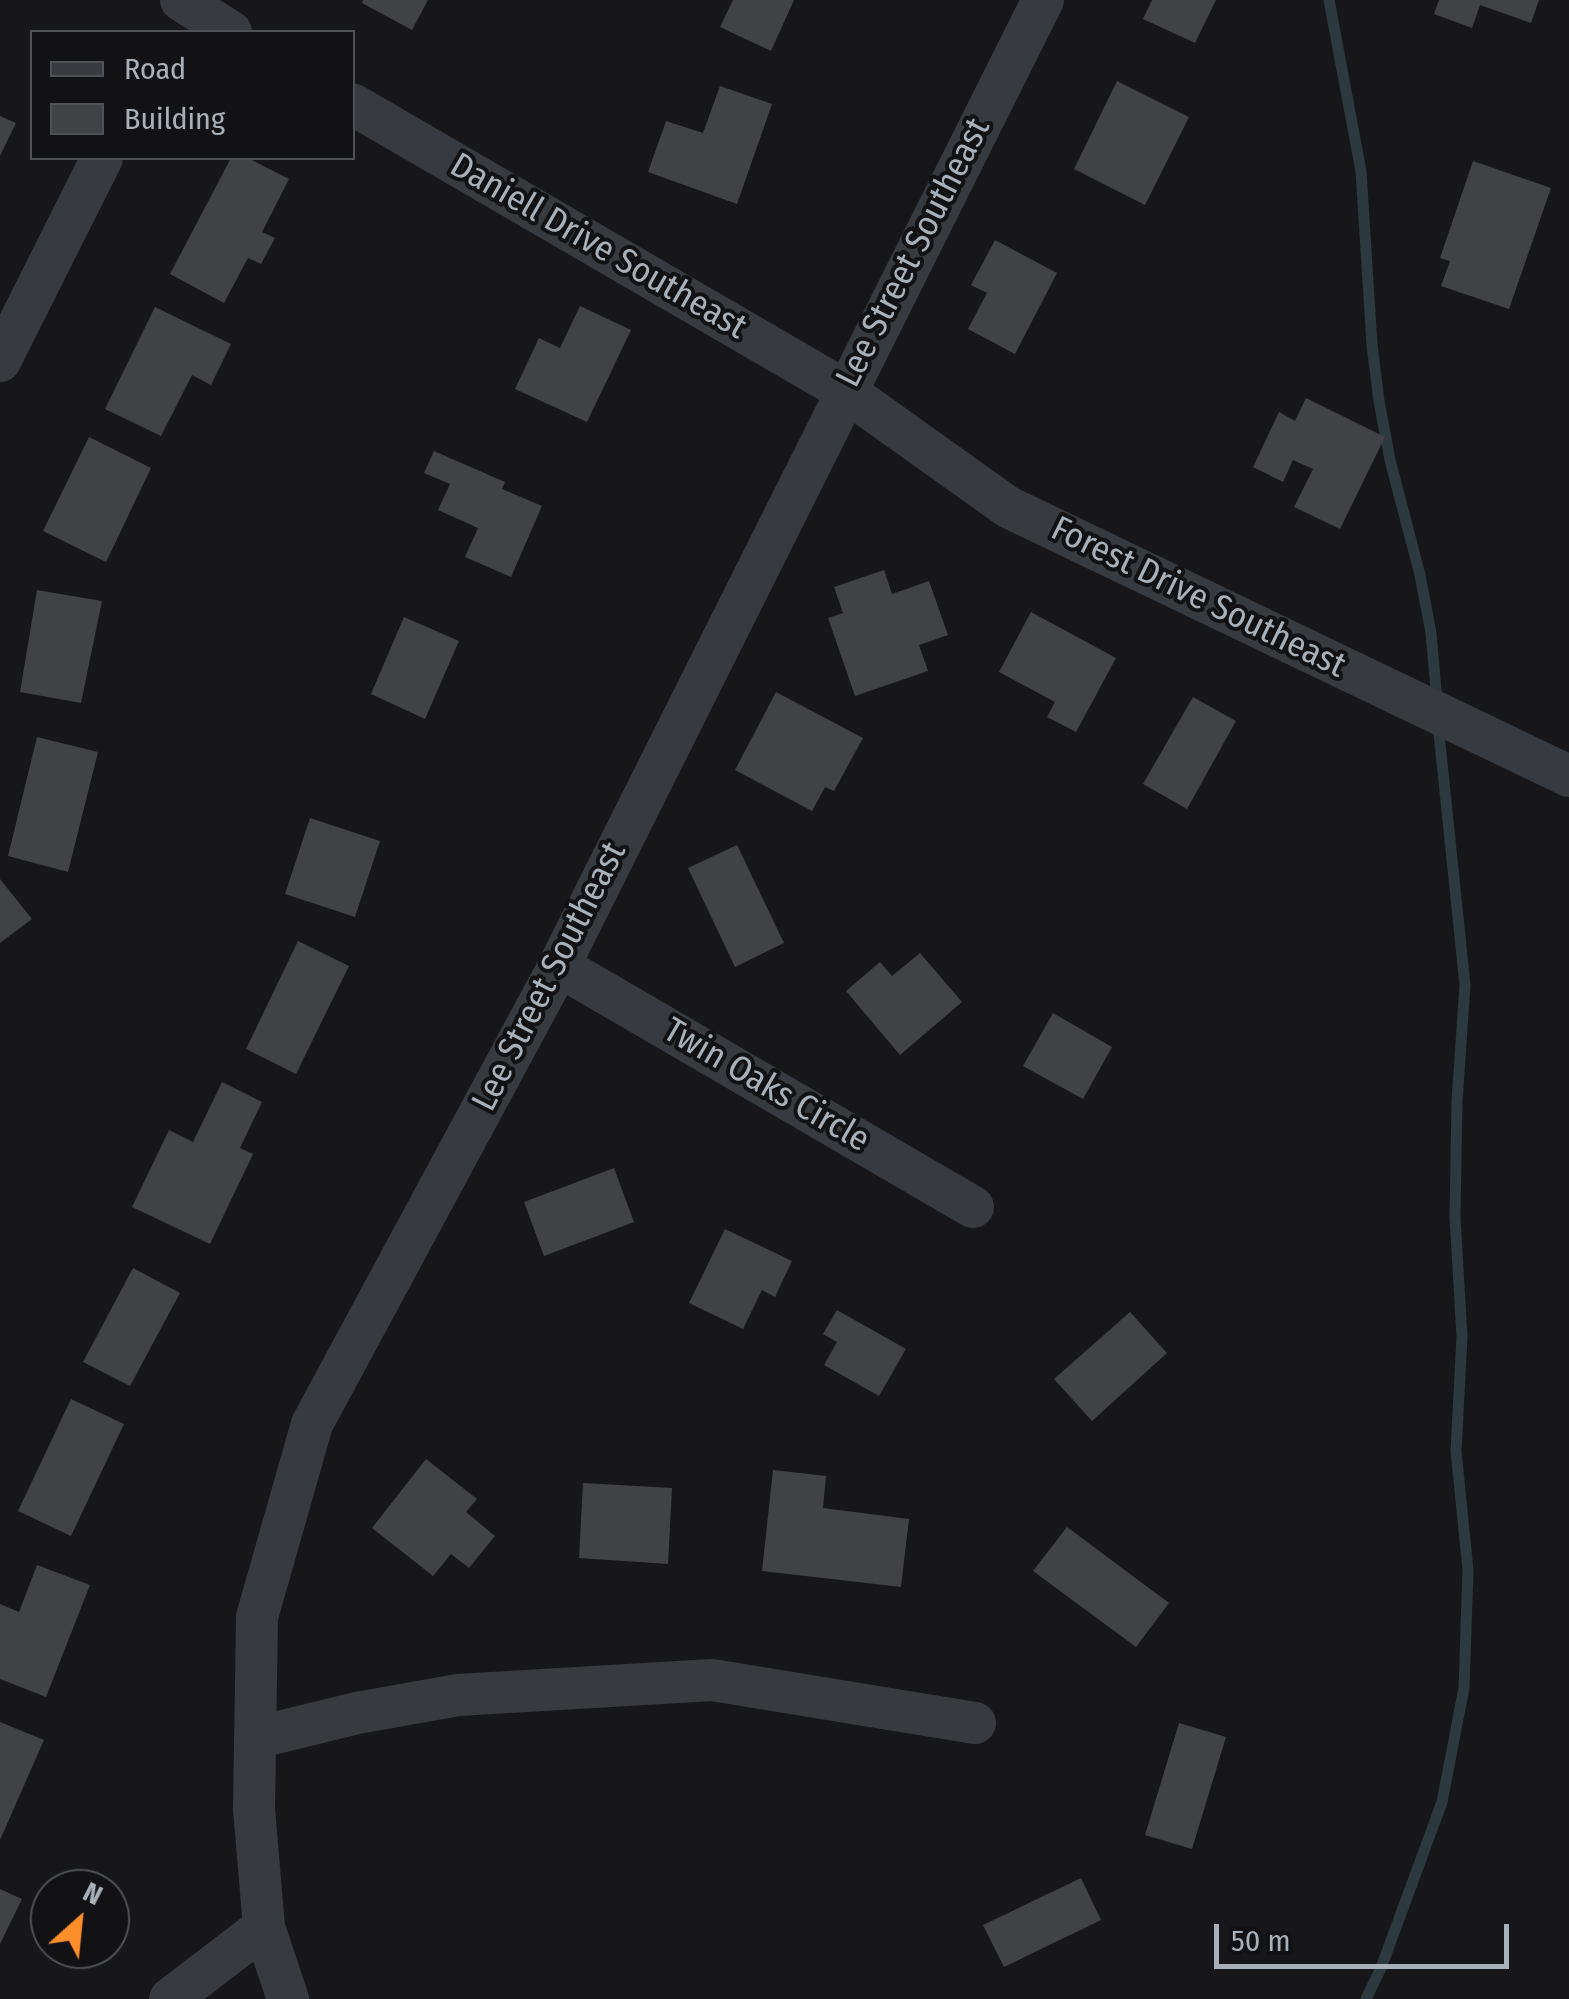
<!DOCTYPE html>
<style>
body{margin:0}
#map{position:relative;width:1569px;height:1999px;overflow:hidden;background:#171719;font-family:"Fira Sans Condensed",sans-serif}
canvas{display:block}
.legend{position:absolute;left:30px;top:30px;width:325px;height:130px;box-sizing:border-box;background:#121214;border:2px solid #4e5256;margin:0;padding:12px 18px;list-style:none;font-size:30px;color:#a8b1ba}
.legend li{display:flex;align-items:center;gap:20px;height:50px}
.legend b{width:50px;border:2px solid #4e5256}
.north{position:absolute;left:30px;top:1869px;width:100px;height:100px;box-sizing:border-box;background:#121214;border:2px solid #4e5256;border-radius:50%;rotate:27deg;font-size:28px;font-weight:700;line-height:40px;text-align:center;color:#a8b1ba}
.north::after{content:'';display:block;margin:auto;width:35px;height:45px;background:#fe8e29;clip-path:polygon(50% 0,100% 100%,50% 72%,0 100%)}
.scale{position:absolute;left:1214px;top:1924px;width:295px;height:45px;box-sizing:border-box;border:5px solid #a8b1ba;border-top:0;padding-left:12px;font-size:30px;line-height:35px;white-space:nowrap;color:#a8b1ba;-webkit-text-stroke:8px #121214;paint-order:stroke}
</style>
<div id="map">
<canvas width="1569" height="1999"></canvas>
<ul class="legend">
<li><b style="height:12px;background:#373a3e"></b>Road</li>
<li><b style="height:28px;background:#414246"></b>Building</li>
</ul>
<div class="north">N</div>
<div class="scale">50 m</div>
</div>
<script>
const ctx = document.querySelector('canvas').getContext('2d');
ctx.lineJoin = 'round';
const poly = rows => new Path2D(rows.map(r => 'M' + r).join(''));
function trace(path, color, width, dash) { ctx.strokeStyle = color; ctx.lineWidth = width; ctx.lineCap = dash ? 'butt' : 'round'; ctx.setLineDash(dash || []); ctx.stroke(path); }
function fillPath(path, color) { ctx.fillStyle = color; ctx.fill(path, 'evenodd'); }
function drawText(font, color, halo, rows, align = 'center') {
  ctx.font = font + ' "Fira Sans Condensed",sans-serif'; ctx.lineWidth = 8; ctx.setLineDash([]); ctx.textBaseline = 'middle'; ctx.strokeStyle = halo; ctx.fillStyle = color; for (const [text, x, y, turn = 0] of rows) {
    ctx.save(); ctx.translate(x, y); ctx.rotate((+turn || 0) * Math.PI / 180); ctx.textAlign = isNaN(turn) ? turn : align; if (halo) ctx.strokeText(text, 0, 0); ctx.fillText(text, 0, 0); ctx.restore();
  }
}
const stream = poly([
 [1329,0,1361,171,1372,345,1379,401,1390,460,1420,575,1431,633,1437,701],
 [1366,1999,1381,1968,1442,1802,1464,1688,1468,1570,1456,1451,1462,1337,1455,1217,1457,1101,1465,985,1438,724]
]);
const building = poly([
 [363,0,428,0,412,30,362,3],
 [733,0,794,0,771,51,720,27],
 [1152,0,1216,0,1195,43,1143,19],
 [1439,0,1539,0,1531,23,1480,5,1472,28,1434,14],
 [1117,81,1189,117,1145,205,1074,169],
 [720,86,772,104,737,204,648,172,666,121,703,133],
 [0,116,16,123,0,156],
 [231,158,248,158,289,179,262,232,275,238,261,264,248,258,224,303,170,274],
 [1473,161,1551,188,1509,309,1441,286,1450,261,1440,258],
 [995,240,1057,273,1015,354,968,329,987,293,971,285],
 [580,306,631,330,587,422,515,389,539,338,560,348],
 [155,307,231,344,211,385,192,375,161,436,105,409],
 [1306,398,1385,437,1340,529,1294,507,1313,469,1293,460,1283,482,1253,467,1279,412,1295,421],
 [89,437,151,468,106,562,43,531],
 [434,451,505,482,502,489,542,506,511,577,465,557,478,528,438,510,450,484,424,473],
 [884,570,892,594,929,581,948,635,919,645,928,671,855,696,828,618,843,613,834,587],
 [37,590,102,601,81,703,20,692],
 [1031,612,1116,658,1076,732,1047,717,1055,702,999,672],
 [404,617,459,641,425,719,371,694],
 [776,692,863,738,834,791,825,787,812,811,735,770],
 [1193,697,1236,721,1187,809,1143,784],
 [37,737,98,752,68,872,8,856],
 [310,818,380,841,355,917,285,894],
 [737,845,784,943,735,967,688,868],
 [0,879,32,919,0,943],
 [298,941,349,966,296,1074,246,1049],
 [920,953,962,1002,900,1055,846,991,880,962,892,976],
 [1053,1013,1112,1047,1083,1099,1023,1066],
 [222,1082,262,1102,240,1148,253,1154,210,1244,132,1207,169,1130,193,1142],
 [614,1168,634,1222,544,1256,524,1202],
 [725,1229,792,1261,775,1297,762,1290,743,1329,689,1303],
 [133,1268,180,1293,130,1386,83,1362],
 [837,1310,906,1349,879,1396,824,1365,837,1342,823,1334],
 [1130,1312,1167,1353,1092,1421,1054,1379],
 [71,1399,124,1424,71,1536,18,1511],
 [426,1459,477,1499,466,1512,495,1536,469,1568,451,1554,433,1576,372,1528],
 [773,1470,826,1476,823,1508,909,1519,901,1587,762,1571],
 [583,1483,672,1488,668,1564,579,1558],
 [1067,1527,1169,1603,1136,1647,1033,1571],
 [37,1565,90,1585,46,1697,0,1679,0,1604,19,1612],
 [0,1722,44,1740,0,1840],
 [1179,1723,1226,1737,1192,1849,1145,1835],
 [1081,1878,1101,1920,1004,1967,983,1925],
 [0,1889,22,1899,0,1944]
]);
const minor = poly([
 [181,0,231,32],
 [352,104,844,390,1008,507,1569,776],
 [0,361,102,158],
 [559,966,973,1207],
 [255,1738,357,1713,458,1695,712,1680,975,1723],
 [170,1999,264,1927],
 [288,1999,264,1927,254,1809,257,1617,312,1424,559,966,1043,0]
]);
const streetNames = [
 ["Daniell Drive Southeast",598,247,30],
 ["Lee Street Southeast",914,253,-63],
 ["Forest Drive Southeast",1198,598,26],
 ["Lee Street Southeast",550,977,-63],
 ["Twin Oaks Circle",766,1086,30]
];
trace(stream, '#2c393e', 11);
fillPath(building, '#414246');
trace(minor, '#373a3e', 42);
drawText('35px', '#a8b1ba', '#121214', streetNames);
</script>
